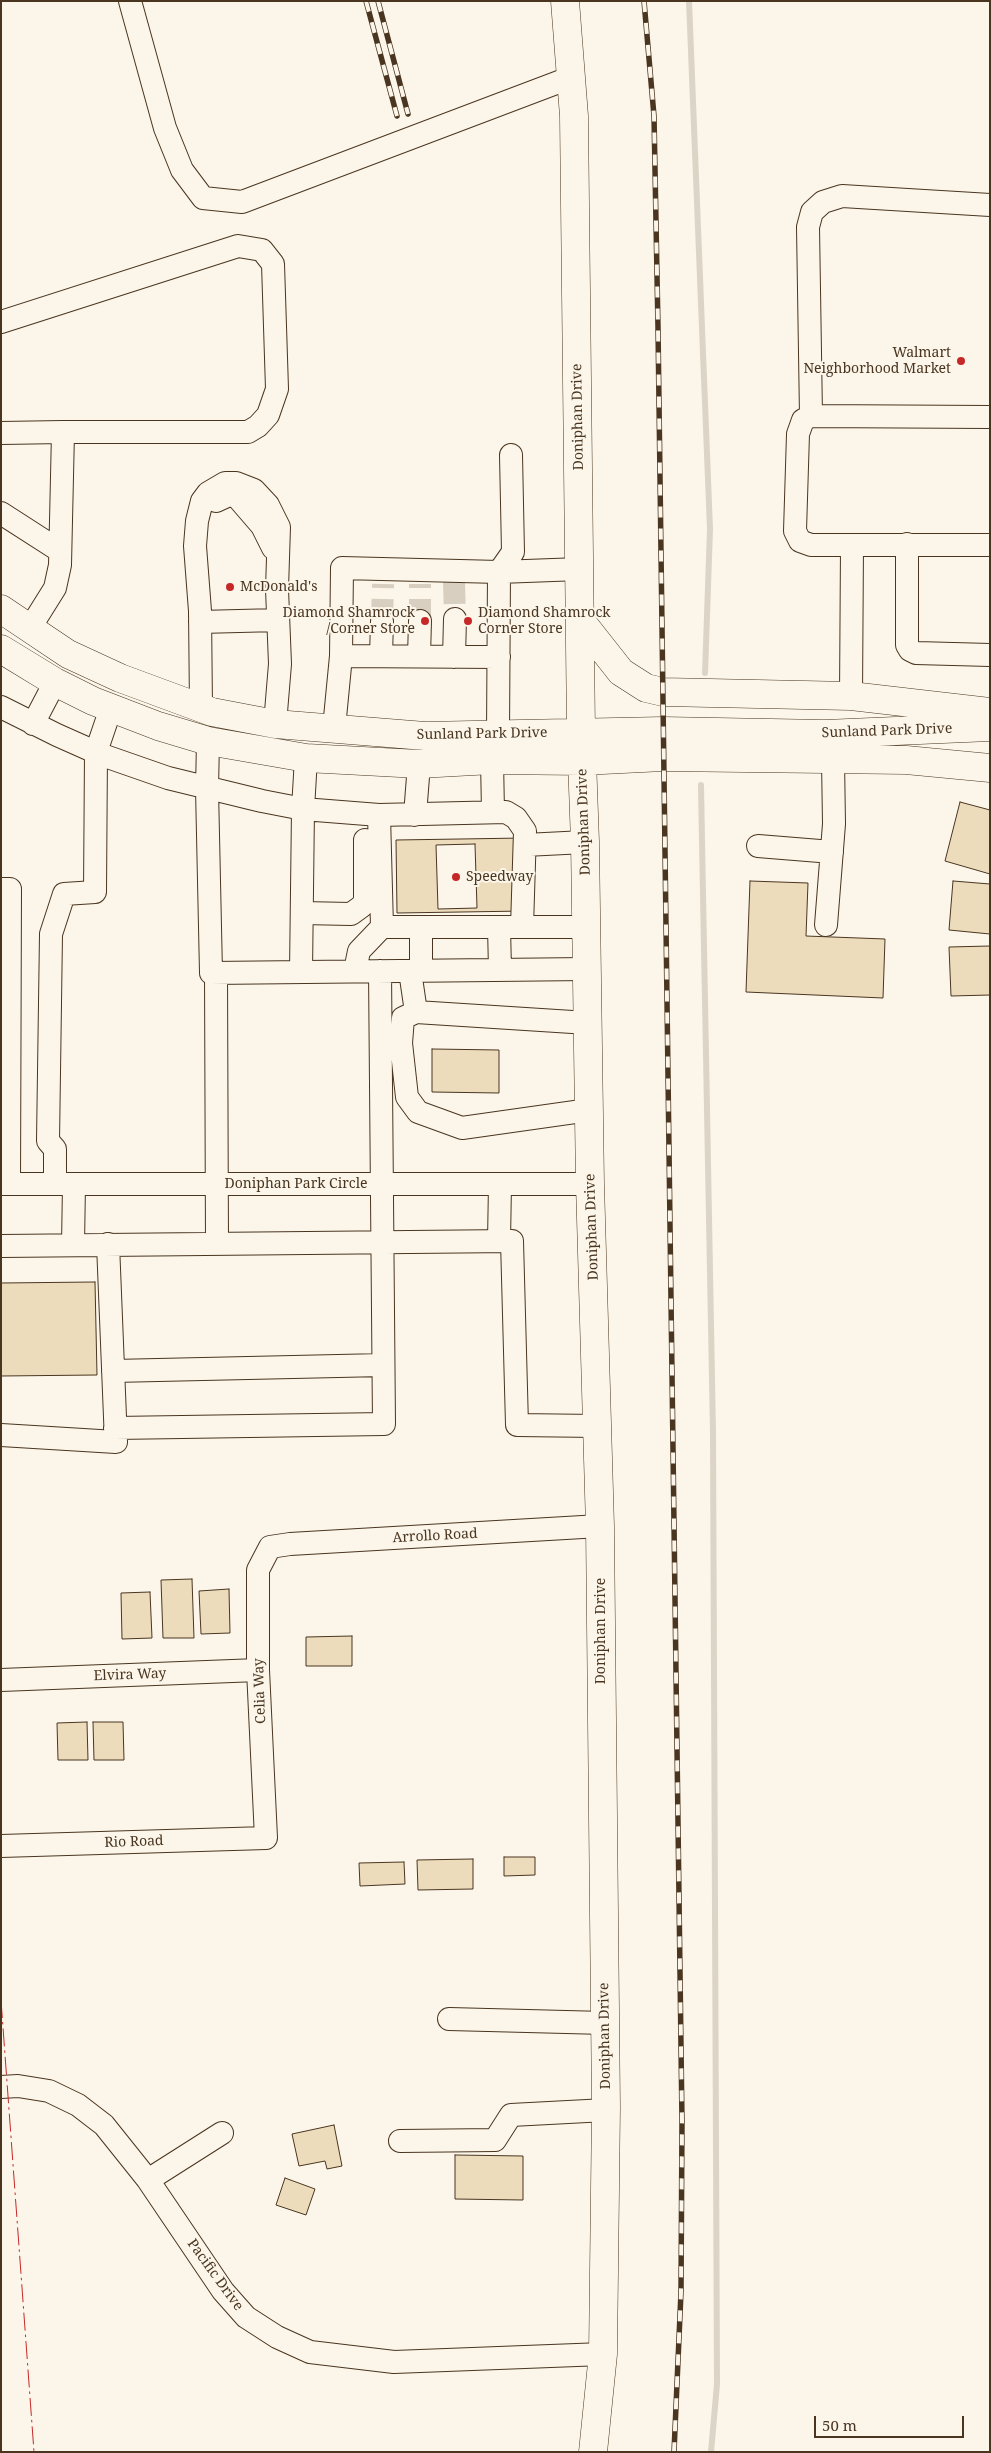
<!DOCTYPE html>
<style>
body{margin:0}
#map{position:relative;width:991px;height:2453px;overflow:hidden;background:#fbf6e9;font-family:"Noto Serif",serif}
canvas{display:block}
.frame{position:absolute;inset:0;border:2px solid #4a3520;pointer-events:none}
.scale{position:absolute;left:814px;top:2416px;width:150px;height:22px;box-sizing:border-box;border:2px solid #4a3520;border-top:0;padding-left:6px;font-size:15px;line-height:18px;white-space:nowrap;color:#4a3520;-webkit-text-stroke:4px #fbf6e9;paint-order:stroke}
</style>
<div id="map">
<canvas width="991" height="2453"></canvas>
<div class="frame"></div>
<div class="scale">50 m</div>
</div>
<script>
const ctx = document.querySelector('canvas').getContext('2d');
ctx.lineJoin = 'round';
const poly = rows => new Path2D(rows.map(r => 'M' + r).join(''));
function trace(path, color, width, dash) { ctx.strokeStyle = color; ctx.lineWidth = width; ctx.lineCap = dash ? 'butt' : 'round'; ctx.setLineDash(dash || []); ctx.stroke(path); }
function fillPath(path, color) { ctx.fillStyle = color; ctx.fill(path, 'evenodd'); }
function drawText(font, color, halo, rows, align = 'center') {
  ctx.font = font + ' "Noto Serif",serif'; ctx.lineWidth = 4; ctx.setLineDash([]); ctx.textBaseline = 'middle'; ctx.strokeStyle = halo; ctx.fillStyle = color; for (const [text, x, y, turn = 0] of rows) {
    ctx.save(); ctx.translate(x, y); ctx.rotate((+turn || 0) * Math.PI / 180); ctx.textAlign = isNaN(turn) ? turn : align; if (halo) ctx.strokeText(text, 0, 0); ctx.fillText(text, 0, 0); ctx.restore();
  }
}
const stream = poly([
 [689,1,710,529,705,673],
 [701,785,713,1433,717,2384,711,2452]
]);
const building = poly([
 [960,802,990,810,990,874,945,861,960,802],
 [524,838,525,911,397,913,396,840,524,838],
 [475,844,477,908,438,909,436,845,475,844],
 [750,881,808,883,806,936,885,939,883,998,746,992,750,881],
 [953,881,990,884,990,934,949,930,953,881],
 [990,946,990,995,951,996,949,947,990,946],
 [432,1049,499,1050,499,1093,432,1092,432,1049],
 [95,1282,97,1375,1,1376,1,1283,95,1282],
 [192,1579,194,1638,163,1638,161,1580,192,1579],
 [229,1589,230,1633,201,1634,199,1591,229,1589],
 [150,1592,152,1638,122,1639,121,1593,150,1592],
 [352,1636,352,1666,306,1666,306,1637,352,1636],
 [87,1722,88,1760,58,1760,57,1723,87,1722],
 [93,1722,123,1722,124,1760,94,1760,93,1722],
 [504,1857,535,1857,535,1875,504,1876,504,1857],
 [473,1859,473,1889,418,1890,417,1860,473,1859],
 [404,1862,405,1884,360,1886,359,1863,404,1862],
 [334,2125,342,2166,327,2169,325,2161,299,2166,292,2134,334,2125],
 [455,2155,523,2156,523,2200,455,2199,455,2155],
 [285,2178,315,2189,306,2215,276,2205,285,2178]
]);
const minorTunnel = poly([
 [454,582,455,619],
 [382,621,383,584],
 [420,621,420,584]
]);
const minor = poly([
 [130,1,165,128,182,170,203,198,242,202,572,77],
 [1,322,238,246,262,250,273,264,277,389,268,415,258,426,248,432,63,432],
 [811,416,808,227,812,212,823,202,842,196,990,205],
 [990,417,811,416,803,420,798,434,795,531,800,541,811,545,990,545],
 [1,433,63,432,60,565,55,588,30,628],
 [216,501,229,495,237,497,262,526,273,548],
 [1,513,60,551],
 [907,544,907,645,910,650,916,653,990,655],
 [499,572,513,552,511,455],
 [499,572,580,569],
 [200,622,278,620],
 [341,656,499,657],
 [381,656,382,621],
 [419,656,420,621],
 [454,657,455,619],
 [851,696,852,546],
 [1,707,57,735,102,755,168,778,262,801,303,809,379,815,506,812,516,818,525,831,522,927],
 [201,708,200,611,195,546,197,521,202,501,208,493,225,483,236,483,254,490,268,505,279,527,277,589,280,664,275,724],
 [33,724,55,682],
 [334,728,341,656,342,568,499,572,498,735],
 [208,741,207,789,211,973,587,969],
 [492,760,493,812],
 [379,815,382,927,587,927],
 [415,815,419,764],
 [525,845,585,842],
 [758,846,832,852],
 [1,889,10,889,9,1184],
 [302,913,351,914,362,906,365,900,365,840],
 [826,925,834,824,833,760],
 [421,927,421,971],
 [499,927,500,970],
 [355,971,359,951,382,927],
 [410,971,416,1012],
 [301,972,303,809,306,758],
 [216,973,217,1243],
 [588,1023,416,1012,403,1018,401,1043,407,1097,418,1112,462,1128,589,1110],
 [1,1184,590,1184],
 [55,1184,55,1149,48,1141,51,934,64,894,95,892,96,752,111,708],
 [499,1241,500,1184],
 [73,1245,74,1184],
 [1,1246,512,1241,517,1425,597,1426],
 [113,1371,383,1365],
 [115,1428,384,1424,380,971],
 [1,1435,116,1442,108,1244],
 [1,1680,258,1670],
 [1,1846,266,1838,258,1670,258,1570,270,1547,290,1544,600,1526],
 [449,2019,605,2023],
 [1,2087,18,2086,49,2091,78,2105,104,2125,148,2180,223,2291,246,2317,277,2337,310,2352,394,2362,603,2354],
 [400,2141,495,2140,511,2115,606,2110],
 [148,2180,222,2133]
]);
const major = poly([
 [565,1,574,116,581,732,585,842,590,1184,600,1526,606,2107,603,2354,593,2452],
 [1,609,68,654,120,678,212,712,275,724,425,736,663,731,825,734,990,727],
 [580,620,621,672,646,688,663,692,851,696,990,712],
 [1,649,55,682,93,701,158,726,208,741,306,758,419,764,492,760,582,761,663,757,906,760,990,768]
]);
const rail = poly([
 [366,1,397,116],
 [378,1,408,114],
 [644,1,654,116,658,328,682,2121,681,2292,674,2452]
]);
const power = poly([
 [1,2000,34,2452]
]);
const markers = [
 [961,361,5,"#c62828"],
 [230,587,5,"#c62828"],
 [425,621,5,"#c62828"],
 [468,621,5,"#c62828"],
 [456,877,5,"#c62828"]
];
const poiNames = [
 ["Walmart",951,353,"right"],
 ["Neighborhood Market",951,369,"right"],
 ["McDonald's",240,587],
 ["Diamond Shamrock",415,613,"right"],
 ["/Corner Store",415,629,"right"],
 ["Diamond Shamrock",478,613],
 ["Corner Store",478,629],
 ["Speedway",466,877]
];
const streetNames = [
 ["Doniphan Drive",578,417,-91],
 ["Sunland Park Drive",887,731,-2],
 ["Sunland Park Drive",482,734,-1],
 ["Doniphan Drive",584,822,-92],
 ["Doniphan Park Circle",296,1184],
 ["Doniphan Drive",592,1227,-92],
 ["Arrollo Road",435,1536,-3],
 ["Doniphan Drive",601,1631,-90],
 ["Elvira Way",130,1675,-2],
 ["Celia Way",260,1691,-92],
 ["Rio Road",134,1842,-2],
 ["Doniphan Drive",605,2036,-91],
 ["Pacific Drive",215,2275,54]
];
trace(stream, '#dcd4c6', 6);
fillPath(building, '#ecdcbc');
trace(building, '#4a3520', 1);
trace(minorTunnel, '#d8cfc1', 22, [22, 11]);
trace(minor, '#4a3520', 24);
trace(major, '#4a3520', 29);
trace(minor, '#fbf6e9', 22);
trace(major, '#fbf6e9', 28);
trace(rail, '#4a3520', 5.5);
trace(rail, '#fbf6e9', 4, [11]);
trace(power, '#c62828', 1, [18, 4, 2.5, 4]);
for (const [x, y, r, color] of markers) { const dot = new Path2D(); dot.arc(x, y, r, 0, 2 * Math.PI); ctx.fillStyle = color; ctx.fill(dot); trace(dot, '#fbf6e9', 2); }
drawText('14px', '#4a3520', '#fbf6e9', poiNames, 'left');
drawText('14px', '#4a3520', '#fbf6e9', streetNames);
</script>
